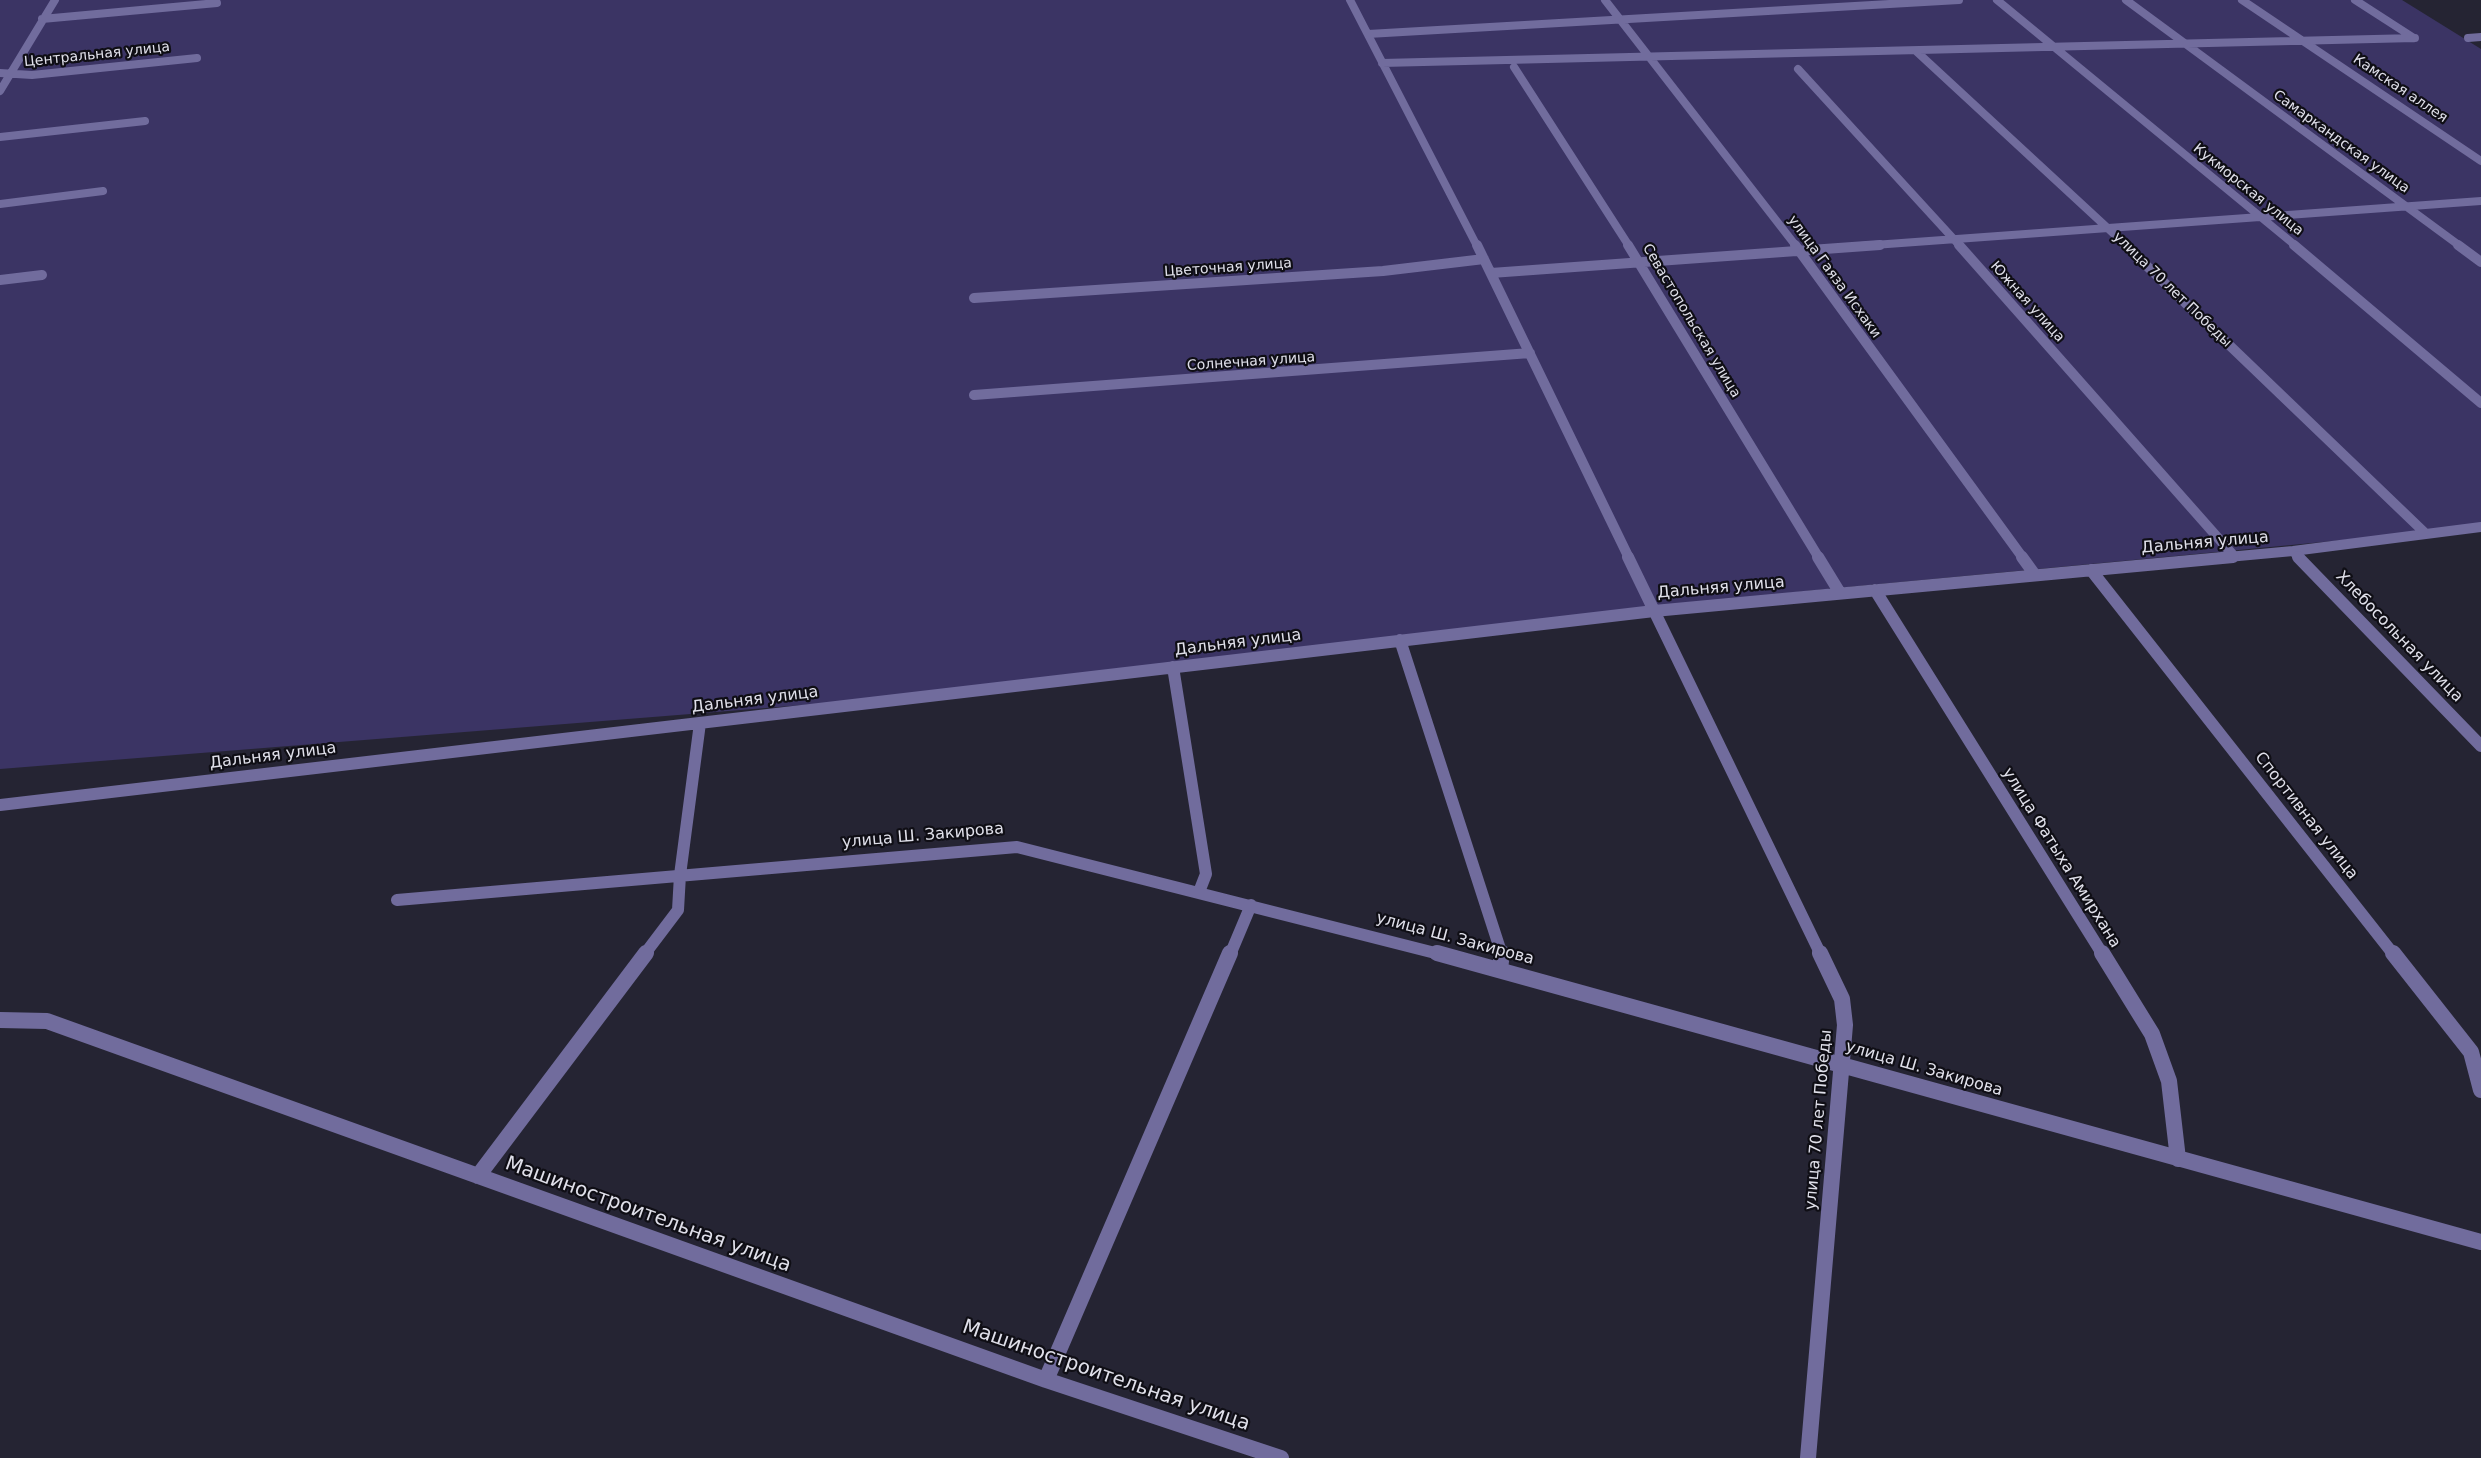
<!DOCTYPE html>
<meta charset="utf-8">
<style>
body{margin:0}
canvas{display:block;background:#252433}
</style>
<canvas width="2481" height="1458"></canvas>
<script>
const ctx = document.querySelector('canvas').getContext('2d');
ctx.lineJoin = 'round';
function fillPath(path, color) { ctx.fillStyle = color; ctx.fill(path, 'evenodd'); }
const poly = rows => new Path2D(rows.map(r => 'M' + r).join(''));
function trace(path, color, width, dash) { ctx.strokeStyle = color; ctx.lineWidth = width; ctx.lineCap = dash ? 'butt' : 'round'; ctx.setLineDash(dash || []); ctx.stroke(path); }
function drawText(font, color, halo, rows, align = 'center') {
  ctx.font = font + ' "DejaVu Sans",sans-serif'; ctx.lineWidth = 4.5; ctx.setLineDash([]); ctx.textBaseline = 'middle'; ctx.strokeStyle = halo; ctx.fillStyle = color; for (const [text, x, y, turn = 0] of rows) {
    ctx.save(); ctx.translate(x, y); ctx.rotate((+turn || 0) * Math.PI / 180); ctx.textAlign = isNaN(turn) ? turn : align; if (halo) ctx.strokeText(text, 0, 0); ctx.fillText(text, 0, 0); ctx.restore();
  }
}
const green = poly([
 [0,0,2402,0,2481,49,2481,527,1806,591,954,693,0,769]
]);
const streetFar3 = poly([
 [1350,0,1477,246],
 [1605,0,1796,246],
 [1997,0,2296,246],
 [2126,0,2460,246],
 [2242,0,2481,161],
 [2355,0,2414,38],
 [42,19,217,3],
 [1368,34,1959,0],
 [2468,38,2481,37],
 [1916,51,2127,246],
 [1382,63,2415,38],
 [1514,67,1629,246],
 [1798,69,1960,246],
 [0,73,32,75,197,58],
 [0,91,55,0],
 [0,137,145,121],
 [0,204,103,191],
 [1860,246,2481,201]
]);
const streetFar2 = poly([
 [1477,245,1629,558],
 [1628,245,1819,558],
 [1795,245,2023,558],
 [1959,245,2234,556],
 [2125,245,2425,533],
 [2294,245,2481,403],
 [2458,245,2481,262],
 [1491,273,1880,245],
 [0,280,42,275],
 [974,298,1383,271,1484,259],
 [974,395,1530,353],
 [2293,551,2300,558],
 [2217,558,2293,551,2481,527]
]);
const streetFar1 = poly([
 [1628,557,1821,955],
 [1818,557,1840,593],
 [2022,557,2035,575],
 [2298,557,2481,746],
 [2091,570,2394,955],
 [1875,590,2103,955],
 [1400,640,1502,955],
 [1173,667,1206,874,1199,892],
 [0,805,1654,611,2233,557],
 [397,900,1017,847,1443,955],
 [644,955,678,910,680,875,700,723],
 [1230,955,1251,905]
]);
const street = poly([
 [1437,953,2481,1242],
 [2102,953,2152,1034,2169,1081,2178,1159],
 [2393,953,2471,1052,2481,1090],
 [1500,969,1502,953],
 [0,1020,47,1021,1046,1380,1281,1458],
 [478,1176,646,953],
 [1046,1380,1230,953],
 [1808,1458,1845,1025,1842,999,1820,953]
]);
const farStreetnames = [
 ["Центральная улица",97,55,-6],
 ["Камская аллея",2400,89,34],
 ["Самаркандская улица",2341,142,36],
 ["Кукморская улица",2248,190,39],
 ["Цветочная улица",1228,268,-4],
 ["улица Гаяза Исхаки",1834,277,54],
 ["улица 70 лет Победы",2172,290,44],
 ["Южная улица",2027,302,48],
 ["Севастопольская улица",1691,321,59],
 ["Солнечная улица",1251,362,-4]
];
const streetNames = [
 ["Дальняя улица",2205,543,-5],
 ["Дальняя улица",1721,588,-5],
 ["Хлебосольная улица",2399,637,46],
 ["Дальняя улица",1238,643,-7],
 ["Дальняя улица",755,700,-7],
 ["Дальняя улица",273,756,-7],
 ["Спортивная улица",2306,816,52],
 ["улица Ш. Закирова",923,836,-5],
 ["улица Фатыха Амирхана",2061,858,58],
 ["улица Ш. Закирова",1455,939,15],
 ["улица Ш. Закирова",1924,1069,16],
 ["улица 70 лет Победы",1819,1120,-85]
];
const nearStreetnames = [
 ["Машиностроительная улица",648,1215,20],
 ["Машиностроительная улица",1106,1376,19]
];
fillPath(green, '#3b3464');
trace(streetFar3, '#716c9d', 8);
trace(streetFar2, '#716c9d', 10);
trace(streetFar1, '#716c9d', 12);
trace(street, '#716c9d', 16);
drawText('14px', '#e0e0ea', '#0f0e15', farStreetnames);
drawText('16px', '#e0e0ea', '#0f0e15', streetNames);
drawText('20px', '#e0e0ea', '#0f0e15', nearStreetnames);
</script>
